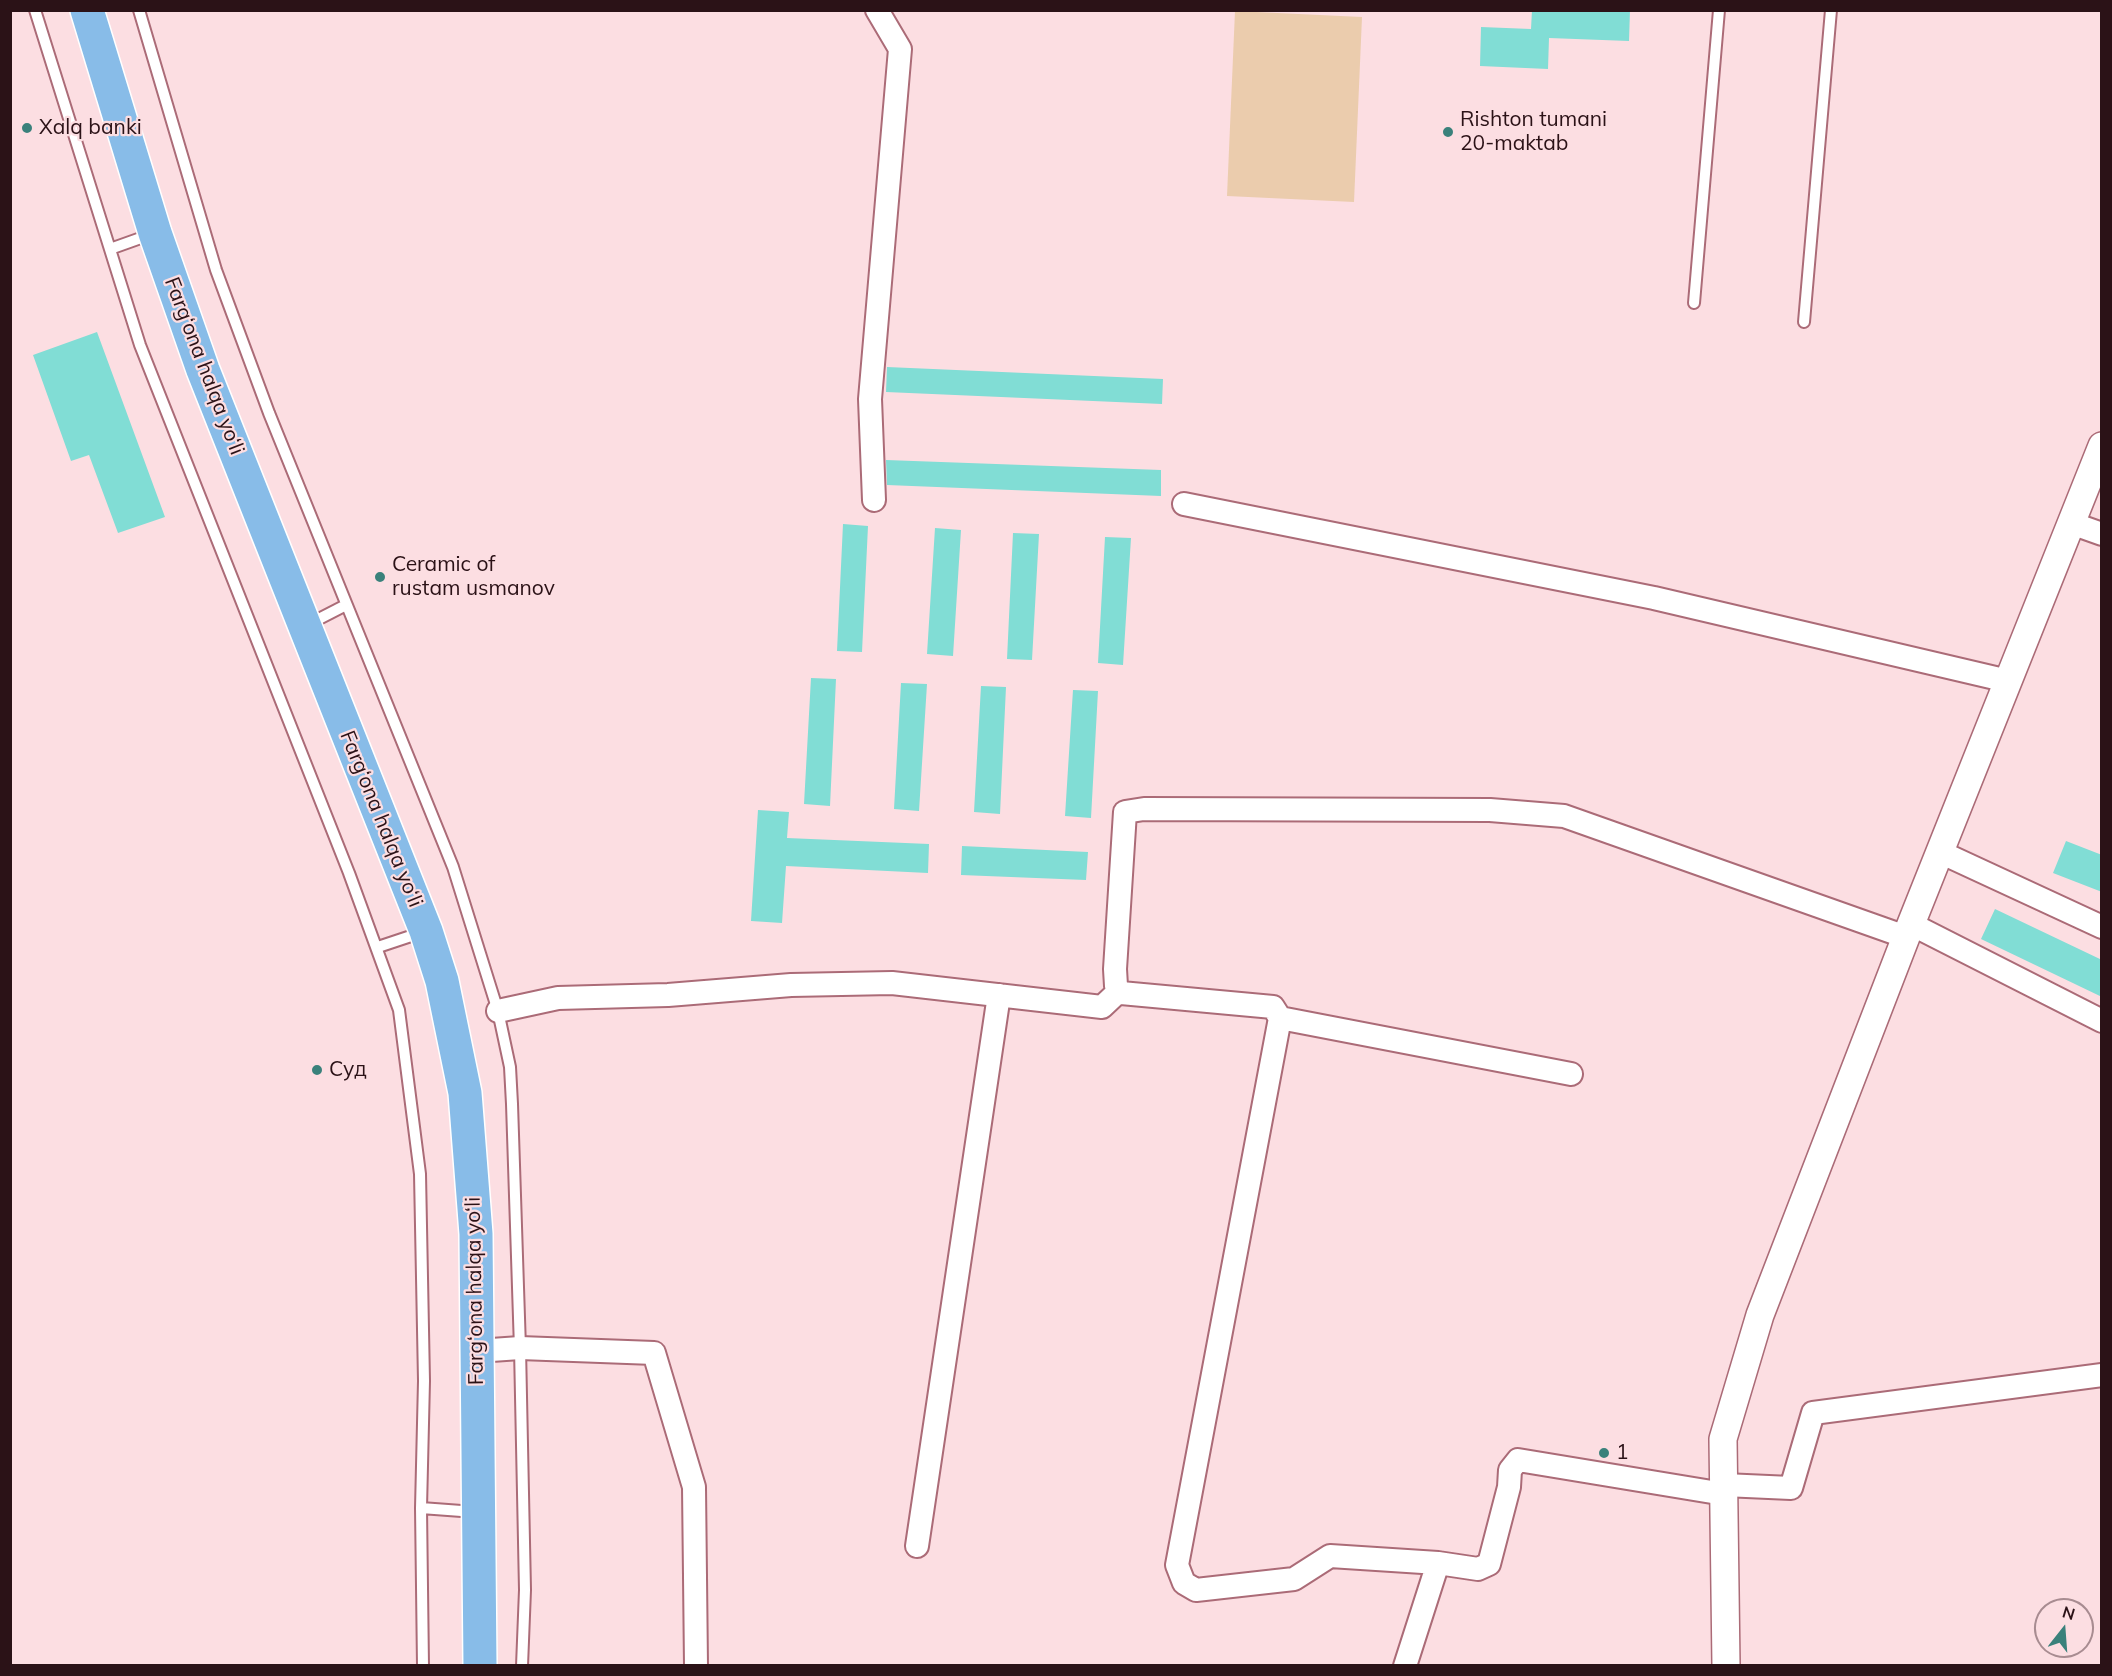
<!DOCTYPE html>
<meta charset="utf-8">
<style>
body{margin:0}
#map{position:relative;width:2112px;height:1676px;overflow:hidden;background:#fcdee2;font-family:Mulish,sans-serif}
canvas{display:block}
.frame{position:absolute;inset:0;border:12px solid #2b1217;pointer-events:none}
.north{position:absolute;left:2034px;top:1598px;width:60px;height:60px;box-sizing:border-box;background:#fcdee2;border:2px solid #a88c91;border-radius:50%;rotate:17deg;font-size:16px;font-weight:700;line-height:24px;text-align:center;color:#2b1217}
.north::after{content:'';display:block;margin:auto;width:21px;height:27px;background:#3a817b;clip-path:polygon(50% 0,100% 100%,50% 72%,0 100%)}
</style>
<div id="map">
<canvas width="2112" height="1676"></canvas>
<div class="frame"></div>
<div class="north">N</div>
</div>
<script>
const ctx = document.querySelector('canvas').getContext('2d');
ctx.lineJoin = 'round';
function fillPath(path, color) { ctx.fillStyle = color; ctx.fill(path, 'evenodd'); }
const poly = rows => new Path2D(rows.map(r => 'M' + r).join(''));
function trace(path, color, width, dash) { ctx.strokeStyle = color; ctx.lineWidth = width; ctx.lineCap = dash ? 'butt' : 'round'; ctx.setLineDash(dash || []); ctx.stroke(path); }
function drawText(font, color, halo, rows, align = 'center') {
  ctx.font = font + ' Mulish,sans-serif'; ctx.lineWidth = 4.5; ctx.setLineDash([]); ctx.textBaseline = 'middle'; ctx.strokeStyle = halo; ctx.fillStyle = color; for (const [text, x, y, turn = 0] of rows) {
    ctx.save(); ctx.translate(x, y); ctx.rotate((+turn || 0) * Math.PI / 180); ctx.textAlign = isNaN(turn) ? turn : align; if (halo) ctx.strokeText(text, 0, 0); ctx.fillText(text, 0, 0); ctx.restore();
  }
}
const green = poly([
 [1235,11,1362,17,1354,202,1227,196]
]);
const building = poly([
 [1532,10,1630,10,1629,41,1549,38,1548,69,1480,66,1481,27,1531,29],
 [97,332,165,517,118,533,89,455,71,461,33,355],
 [887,367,1163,379,1162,404,886,392],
 [886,460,1161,470,1161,496,887,485],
 [843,524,868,526,862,652,837,651],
 [935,528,961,530,953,656,927,654],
 [1013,533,1039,534,1032,660,1007,659],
 [1105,537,1131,538,1123,665,1098,663],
 [811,678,836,679,830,806,804,804],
 [901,683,927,684,919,811,894,809],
 [981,686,1006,687,1000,814,974,812],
 [1073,690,1098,691,1091,818,1065,816],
 [758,810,789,812,787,838,929,844,928,873,786,866,782,923,751,921],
 [2066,841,2102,855,2102,892,2053,873],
 [962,846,1088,852,1086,880,961,875],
 [1995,909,2102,960,2102,997,1981,939]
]);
const service = poly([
 [35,10,140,345,349,873,399,1010,420,1174,424,1381,421,1508,423,1666],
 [139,10,216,270,269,413,453,867,498,1011,510,1067,512,1104,520,1348,525,1590,522,1666],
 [110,249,152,234],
 [1694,303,1719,10],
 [1804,322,1831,10],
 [309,624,346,605],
 [378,947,423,932],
 [421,1508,475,1512]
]);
const minor = poly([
 [874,500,870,399,900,49,877,10],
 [1184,504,1654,598,2008,681],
 [2071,523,2102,534],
 [1940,852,2102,927],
 [1911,924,2102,1021],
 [498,1011,558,998,668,995,791,985,892,983,1102,1007,1119,991],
 [1280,1018,1571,1074],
 [477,1351,520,1348,654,1353,694,1487,696,1666],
 [1724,1485,1791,1488,1813,1413,2102,1375],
 [1724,1494,1518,1460,1510,1470,1509,1487,1489,1564,1478,1569,1438,1563,1330,1556,1294,1579,1196,1590,1184,1583,1177,1565,1280,1018,1273,1007,1121,993,1116,986,1115,969,1125,812,1144,809,1490,810,1564,816,1906,937],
 [917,1546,999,995],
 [1405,1666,1438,1563]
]);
const tertiary = poly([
 [1726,1666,1723,1439,1760,1315,1911,924,2102,446]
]);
const primary = poly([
 [87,10,155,233,203,370,426,931,442,981,465,1093,476,1234,480,1666]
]);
const markers = [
 [27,128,6,"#3a817b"],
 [1448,132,6,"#3a817b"],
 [380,577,6,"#3a817b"],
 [317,1070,6,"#3a817b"],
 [1604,1453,6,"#3a817b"]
];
const poiNames = [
 ["Rishton tumani",1460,120],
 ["20-maktab",1460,144],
 ["Xalq banki",39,128],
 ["Ceramic of",392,565],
 ["rustam usmanov",392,589],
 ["Суд",329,1070],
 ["1",1616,1453]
];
const streetNames = [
 ["Farg‘ona halqa yo‘li",204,366,69],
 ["Farg‘ona halqa yo‘li",381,819,68],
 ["Farg‘ona halqa yo‘li",475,1291,-91]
];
fillPath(green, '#ebccad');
fillPath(building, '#81ddd5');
trace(service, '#ab6b77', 14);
trace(minor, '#ab6b77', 26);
trace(tertiary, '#ab6b77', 30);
trace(primary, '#fff', 36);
trace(service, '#fff', 10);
trace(minor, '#fff', 22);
trace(tertiary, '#fff', 27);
trace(primary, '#88bce8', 33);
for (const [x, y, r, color] of markers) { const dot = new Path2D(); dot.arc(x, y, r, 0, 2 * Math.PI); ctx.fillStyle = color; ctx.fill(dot); trace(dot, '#fcdee2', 2); }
drawText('21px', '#2b1217', '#fcdee2', poiNames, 'left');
drawText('21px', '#2b1217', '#fcdee2', streetNames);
</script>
